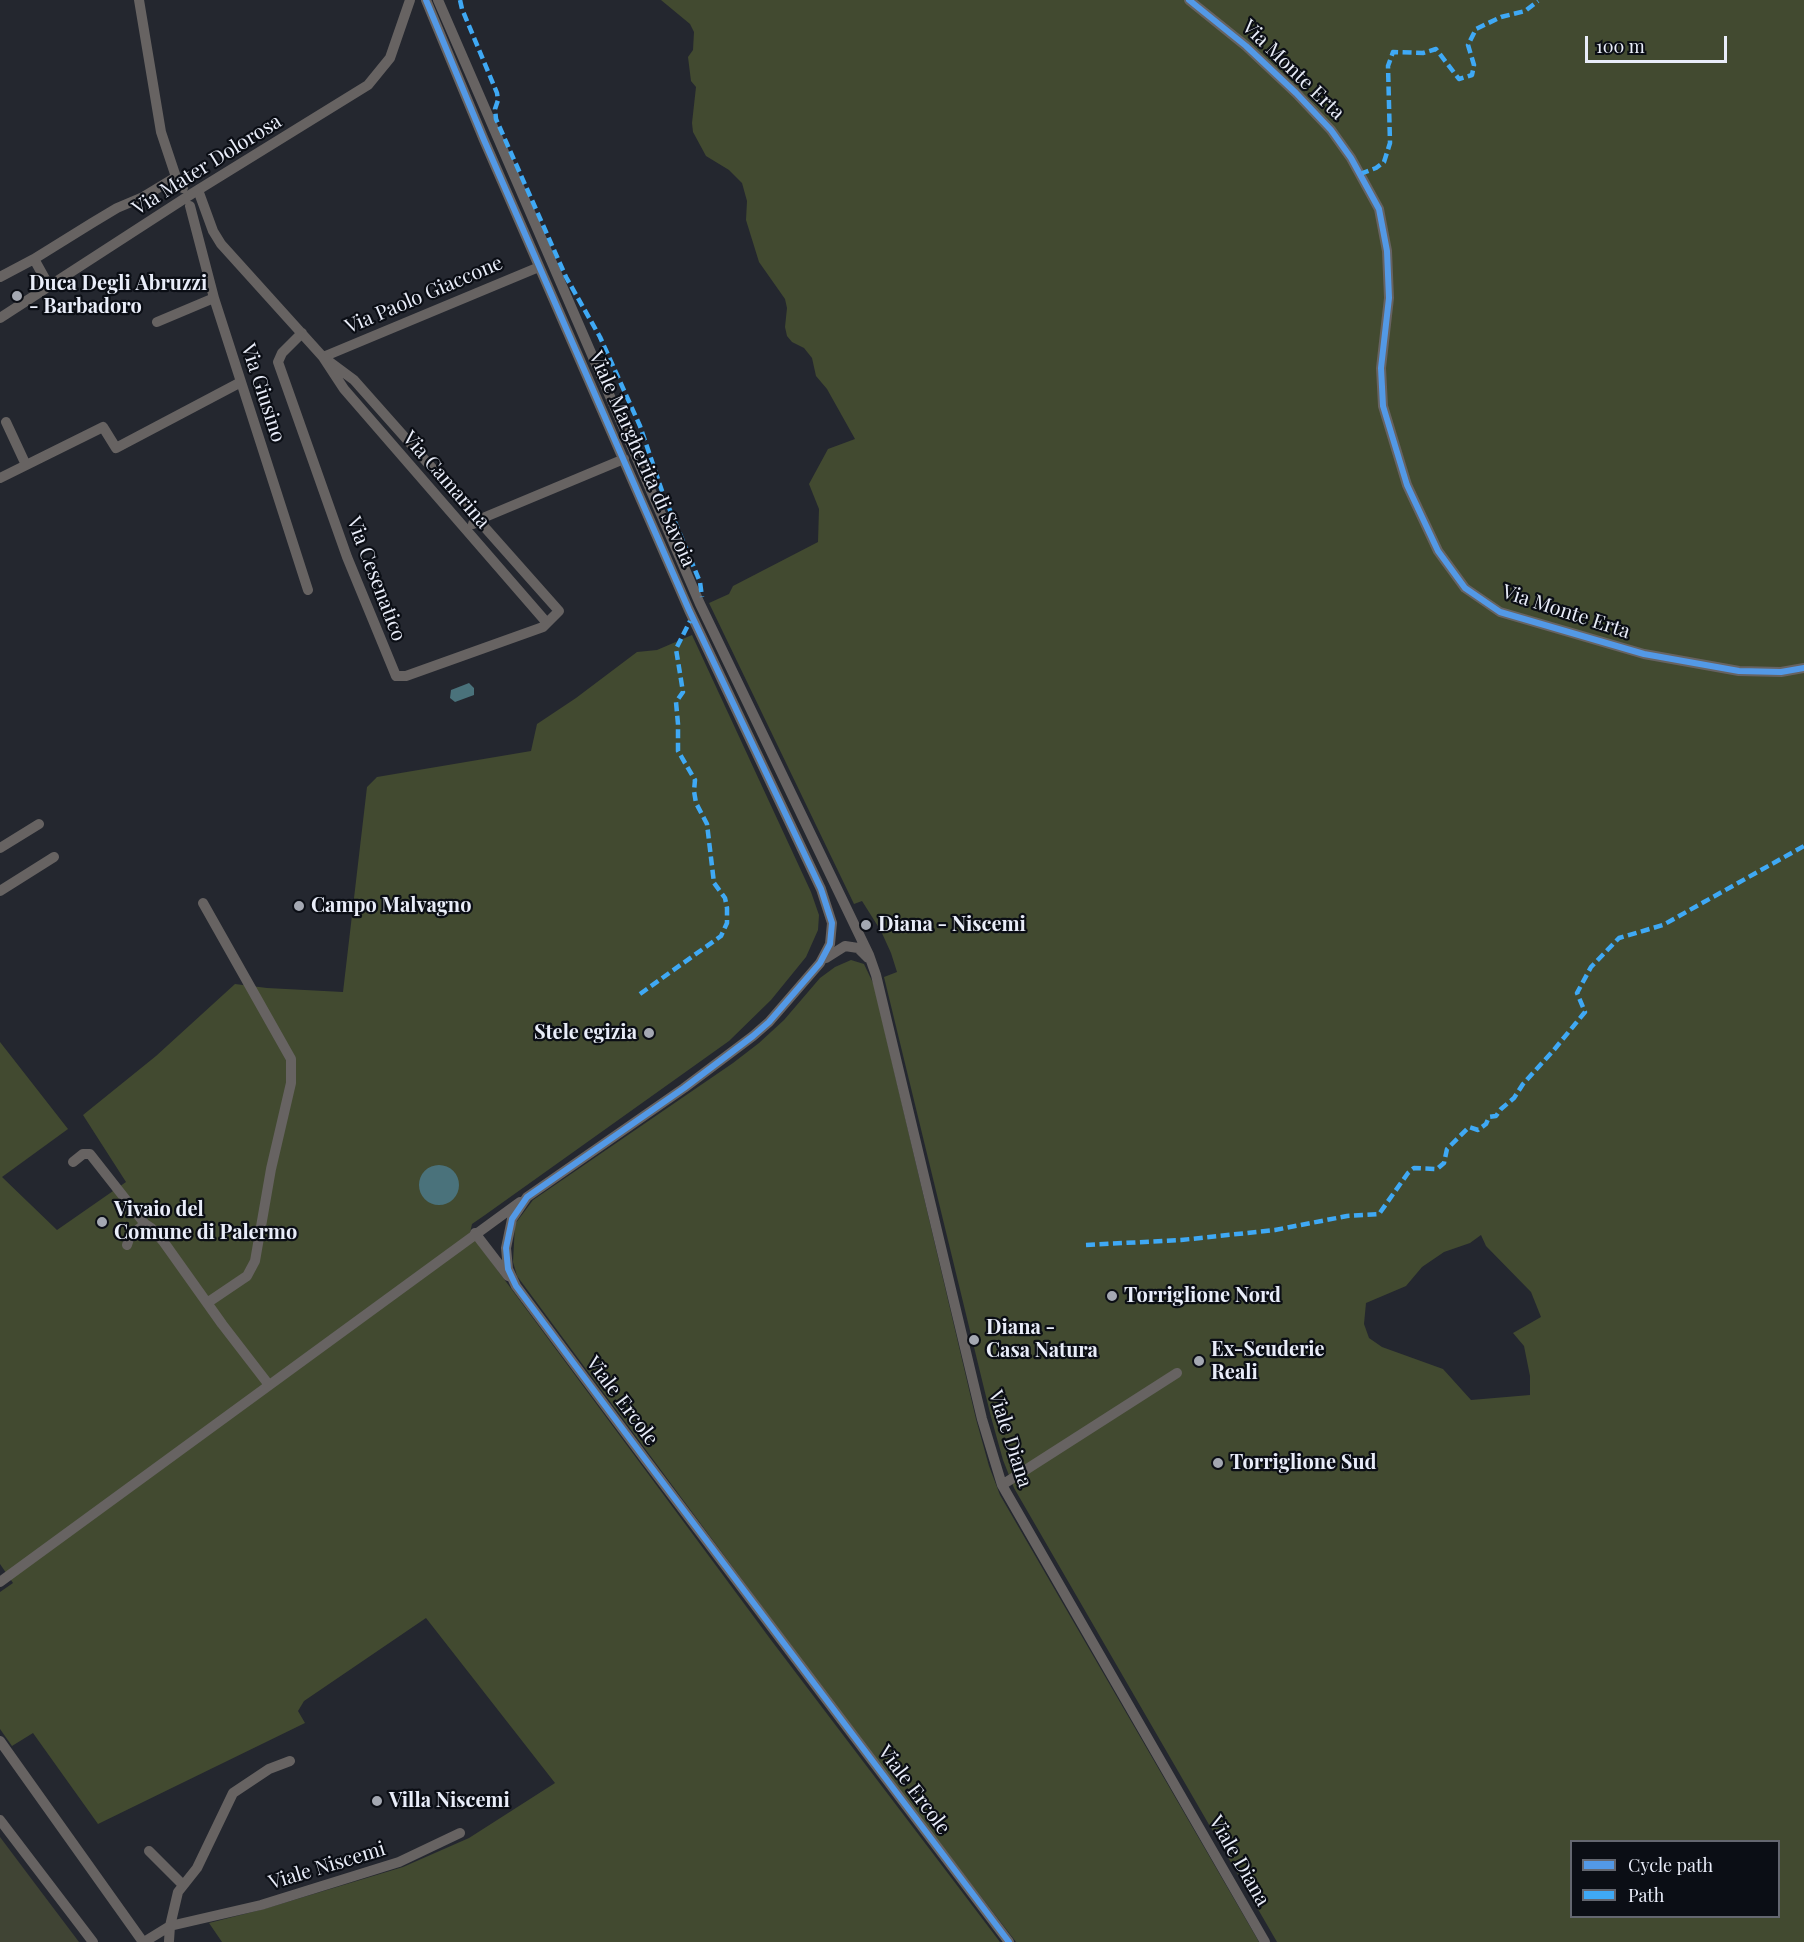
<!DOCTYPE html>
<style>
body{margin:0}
#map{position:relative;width:1804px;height:1942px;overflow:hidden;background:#24272f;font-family:"Playfair Display",serif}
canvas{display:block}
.legend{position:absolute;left:1570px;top:1840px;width:210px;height:78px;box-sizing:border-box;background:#0b0e15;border:2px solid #646770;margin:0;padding:8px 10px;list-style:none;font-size:18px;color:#e9edf9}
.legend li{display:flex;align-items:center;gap:12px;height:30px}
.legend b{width:30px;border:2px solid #646770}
.scale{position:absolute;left:1585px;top:36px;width:142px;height:27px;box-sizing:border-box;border:3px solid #e9edf9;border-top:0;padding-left:8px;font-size:18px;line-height:21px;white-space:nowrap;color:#e9edf9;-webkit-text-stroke:4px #0b0e15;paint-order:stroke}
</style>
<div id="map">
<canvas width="1804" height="1942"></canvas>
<ul class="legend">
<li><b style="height:8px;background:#5399e6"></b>Cycle path</li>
<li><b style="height:8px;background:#3fa9f5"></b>Path</li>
</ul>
<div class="scale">100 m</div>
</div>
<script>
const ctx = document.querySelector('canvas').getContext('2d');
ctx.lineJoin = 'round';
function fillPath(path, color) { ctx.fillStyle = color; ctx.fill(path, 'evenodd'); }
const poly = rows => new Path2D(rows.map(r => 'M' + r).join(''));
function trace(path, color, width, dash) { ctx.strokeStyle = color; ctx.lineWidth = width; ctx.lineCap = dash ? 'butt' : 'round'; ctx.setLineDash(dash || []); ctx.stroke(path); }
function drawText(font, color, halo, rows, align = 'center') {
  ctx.font = font + ' "Playfair Display",serif'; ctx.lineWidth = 4.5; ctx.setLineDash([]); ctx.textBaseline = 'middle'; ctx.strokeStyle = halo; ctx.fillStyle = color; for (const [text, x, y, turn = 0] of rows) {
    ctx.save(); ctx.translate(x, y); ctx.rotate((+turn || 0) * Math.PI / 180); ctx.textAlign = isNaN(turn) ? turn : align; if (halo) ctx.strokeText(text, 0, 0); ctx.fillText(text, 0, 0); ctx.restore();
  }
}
const green = poly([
 [0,1837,36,1885,79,1942,0,1942]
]);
const forest = poly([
 [661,0,1804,0,1804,1942,1277,1942,1014,1488,1003,1460,991,1417,884,977,897,972,891,953,881,931,862,901,854,904,709,603,729,594,733,586,818,542,819,509,809,484,828,449,855,439,827,389,816,376,812,358,804,348,792,342,787,336,785,327,787,308,785,299,759,262,746,220,747,201,742,183,729,170,706,156,693,132,692,123,696,87,691,81,688,57,693,50,694,32,690,24],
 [1481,1235,1486,1246,1531,1292,1541,1317,1513,1333,1524,1346,1530,1376,1530,1395,1471,1400,1443,1369,1382,1347,1369,1338,1364,1324,1366,1303,1406,1286,1422,1267,1444,1252,1470,1243],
 [1572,1842,1778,1842,1778,1916,1572,1916],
 [692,635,811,892,819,915,818,930,806,957,771,1000,729,1041,485,1215,472,1224,470,1233,771,1640,1000,1942,222,1942,209,1923,264,1909,403,1867,469,1838,555,1783,426,1618,304,1701,298,1711,305,1723,98,1824,33,1733,12,1746,0,1729,0,1592,13,1583,0,1564,0,1042,68,1129,2,1177,57,1230,126,1182,83,1115,156,1056,235,984,267,988,343,992,367,787,377,777,531,751,537,724,576,698,637,652,657,650],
 [851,960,864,964,874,985,976,1419,989,1466,1000,1495,1259,1942,1016,1942,881,1767,517,1276,513,1262,515,1224,533,1200,733,1063,759,1043,784,1020,820,978,835,967]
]);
const water = poly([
 [469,683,474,688,474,695,455,702,450,698,451,690],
 '419 1185a20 20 0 1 1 40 0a20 20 0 1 1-40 0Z'
]);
const minor = poly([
 [426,0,484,140,689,610,821,889,832,923,830,944,820,963,769,1022,753,1036,684,1088,527,1197,512,1219,506,1248,508,1269,516,1286,645,1459,1009,1942],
 [438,0,700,604,869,955,876,975,982,1419,1002,1485,1265,1942],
 [1189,0,1246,46,1296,93,1331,130,1351,158,1379,209,1387,251,1389,298,1381,368,1383,406,1407,485,1438,551,1465,588,1500,612,1644,654,1739,671,1781,672,1804,668],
 [176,177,183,188],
 [198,190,213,231,221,244,323,357,344,389,547,623],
 [190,206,214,298,308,590],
 [0,277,34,259],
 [49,286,34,259,92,223,117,208,143,197,176,177,161,132,139,0],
 [0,318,193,193,368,85,390,58,410,0],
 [157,322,214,298],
 [302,333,282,353,278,362,347,557,396,676,406,676,543,627,559,611,354,380,323,357],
 [323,357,539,267],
 [6,422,26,465],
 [0,478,103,427,116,448,241,382],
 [473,524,478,520,624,459],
 [0,848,39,824],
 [0,891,54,857],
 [203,903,291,1059,291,1083,271,1169,255,1261,247,1276,207,1303],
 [826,958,845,946,858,948,868,958],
 [73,1162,83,1154,90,1154,145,1224],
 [475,1233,508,1276],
 [127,1245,130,1236,145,1224,151,1228,163,1241,222,1324,269,1385],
 [1002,1485,1177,1373],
 [0,1582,520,1202],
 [0,1741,143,1942],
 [0,1820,93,1942],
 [149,1851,183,1885],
 [169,1941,170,1926,261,1905,399,1862,460,1833],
 [144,1942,170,1926,178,1892,197,1868,233,1793,269,1769,290,1761]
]);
const quiet = poly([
 [460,0,462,9,497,93,498,100,495,109,496,119,566,277,600,337,640,426,662,491,700,582,702,597],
 [1360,174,1376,168,1384,162,1390,143,1388,66,1393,52,1423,53,1436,49,1459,79,1472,75,1474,65,1468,45,1476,29,1501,17,1525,11,1538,1],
 [640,994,721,936,727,923,727,908,725,898,714,883,707,824,696,803,694,791,695,780,678,751,678,724,676,702,683,692,676,649,690,621],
 [1086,1245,1181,1240,1275,1230,1347,1216,1379,1214,1408,1173,1414,1168,1437,1169,1444,1163,1447,1149,1469,1127,1478,1130,1486,1124,1489,1117,1496,1116,1501,1109,1514,1098,1523,1084,1553,1051,1585,1012,1577,993,1591,967,1619,938,1663,925,1804,846]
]);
const cycleway = poly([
 [426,0,484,140,689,610,821,889,832,923,830,944,820,963,769,1022,753,1036,684,1088,527,1197,512,1219,506,1248,508,1269,516,1286,645,1459,1009,1942],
 [1189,0,1246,46,1296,93,1331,130,1351,158,1379,209,1387,251,1389,298,1381,368,1383,406,1407,485,1438,551,1465,588,1500,612,1644,654,1739,671,1781,672,1804,668]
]);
const markers = [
 [17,296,6,"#a4a8b2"],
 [299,906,6,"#a4a8b2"],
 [866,925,6,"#a4a8b2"],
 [649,1033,6,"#a4a8b2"],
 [102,1222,6,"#a4a8b2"],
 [1112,1296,6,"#a4a8b2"],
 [974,1340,6,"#a4a8b2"],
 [1199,1361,6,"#a4a8b2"],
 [1218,1463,6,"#a4a8b2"],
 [377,1801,6,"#a4a8b2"]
];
const streetNames = [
 ["Via Monte Erta",1293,70,44],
 ["Via Mater Dolorosa",207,165,-32],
 ["Via Paolo Giaccone",424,295,-23],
 ["Via Giusino",263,393,72],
 ["Viale Margherita di Savoia",642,459,66],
 ["Via Camarina",446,480,49],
 ["Via Cesenatico",376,579,69],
 ["Via Monte Erta",1566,612,18],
 ["Viale Ercole",622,1401,53],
 ["Viale Diana",1010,1439,72],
 ["Viale Ercole",914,1790,53],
 ["Viale Diana",1239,1861,60],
 ["Viale Niscemi",327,1866,-17]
];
const poiNames = [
 ["Duca Degli Abruzzi",29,284],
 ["- Barbadoro",29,307],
 ["Campo Malvagno",311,906],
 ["Diana - Niscemi",878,925],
 ["Stele egizia",637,1033,"right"],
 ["Vivaio del",114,1210],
 ["Comune di Palermo",114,1233],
 ["Torriglione Nord",1124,1296],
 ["Diana -",986,1328],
 ["Casa Natura",986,1351],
 ["Ex-Scuderie",1211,1350],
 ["Reali",1211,1373],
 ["Torriglione Sud",1230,1463],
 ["Villa Niscemi",389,1801]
];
fillPath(green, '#404434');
fillPath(forest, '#424a30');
fillPath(water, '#4a727b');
trace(minor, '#676362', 10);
trace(quiet, '#3fa9f5', 4.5, [9, 4.5]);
trace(cycleway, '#5399e6', 6);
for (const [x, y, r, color] of markers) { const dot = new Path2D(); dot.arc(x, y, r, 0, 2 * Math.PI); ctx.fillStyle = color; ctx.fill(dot); trace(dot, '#0b0e15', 2); }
drawText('20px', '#e9edf9', '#0b0e15', streetNames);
drawText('bold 20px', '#e9edf9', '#0b0e15', poiNames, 'left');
</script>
